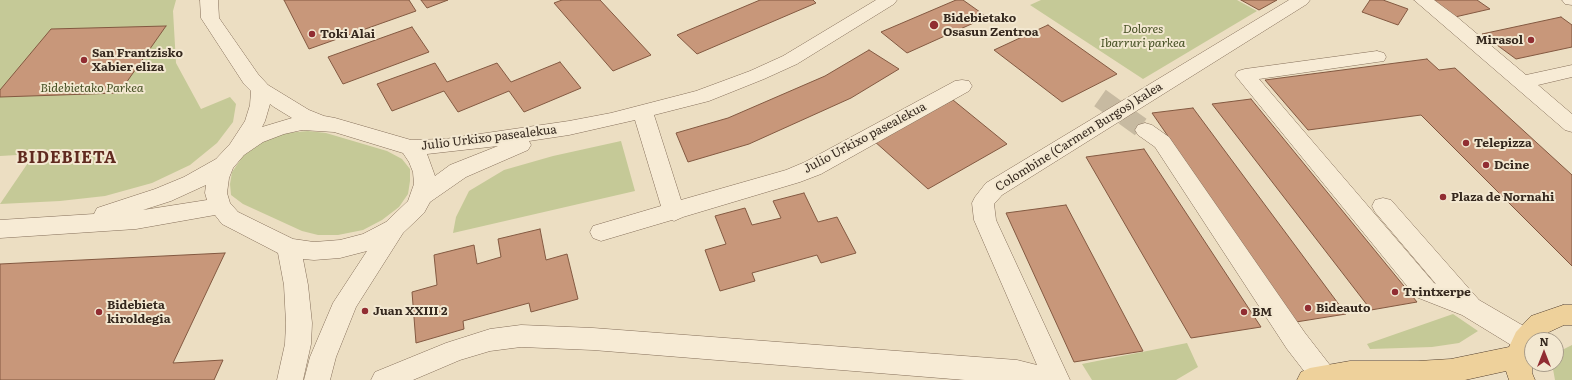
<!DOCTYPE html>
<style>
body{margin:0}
#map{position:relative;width:1572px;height:380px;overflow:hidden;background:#ecdec2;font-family:Literata,serif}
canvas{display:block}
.north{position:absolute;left:1524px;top:332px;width:40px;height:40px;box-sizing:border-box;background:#f3e8d1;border:1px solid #a79b89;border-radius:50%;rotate:0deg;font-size:11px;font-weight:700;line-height:16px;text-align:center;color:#35281e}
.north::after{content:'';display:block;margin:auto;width:14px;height:18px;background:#912d32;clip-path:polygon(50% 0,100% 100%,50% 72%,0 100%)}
</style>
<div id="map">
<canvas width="1572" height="380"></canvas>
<div class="north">N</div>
</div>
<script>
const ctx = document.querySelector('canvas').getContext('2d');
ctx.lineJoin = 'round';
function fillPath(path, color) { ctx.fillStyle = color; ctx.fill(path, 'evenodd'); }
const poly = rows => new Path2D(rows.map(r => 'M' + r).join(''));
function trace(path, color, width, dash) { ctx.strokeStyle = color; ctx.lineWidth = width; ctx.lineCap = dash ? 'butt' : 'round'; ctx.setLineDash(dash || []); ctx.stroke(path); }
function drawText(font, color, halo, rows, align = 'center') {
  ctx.font = font + ' Literata,serif'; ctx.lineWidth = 4; ctx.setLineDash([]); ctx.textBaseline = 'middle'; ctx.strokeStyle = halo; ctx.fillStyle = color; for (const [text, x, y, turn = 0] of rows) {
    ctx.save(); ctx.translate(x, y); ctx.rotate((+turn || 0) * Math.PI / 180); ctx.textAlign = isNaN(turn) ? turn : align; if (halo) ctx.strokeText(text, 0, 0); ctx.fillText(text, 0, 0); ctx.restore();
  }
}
const green = poly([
 [0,0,176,0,173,11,176,63,201,109,230,97,236,104,233,122,217,143,190,165,152,183,105,196,60,201,0,204,34,154,0,156],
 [1041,0,1237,0,1257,11,1143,79,1030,5],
 [308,131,326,133,387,151,402,159,410,169,410,181,408,194,399,207,382,220,363,230,338,235,318,235,302,231,243,204,231,195,230,184,232,172,243,156,264,141,286,133],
 [621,141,635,191,453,233,456,217,469,191,504,170,553,156],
 [1453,314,1478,331,1459,343,1432,347,1370,349,1367,344],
 [1187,343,1198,367,1176,380,1092,380,1082,364],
 [1572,345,1572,380,1555,380,1553,369,1562,350]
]);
const building = poly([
 [284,0,409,0,416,11,309,49,284,0],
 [421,0,448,0,427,8,421,0],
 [562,0,600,0,651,55,613,71,554,3,562,0],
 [760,0,813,0,816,3,697,54,677,35,760,0],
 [956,0,963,0,987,17,907,53,881,32,956,0],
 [1241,0,1277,0,1259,10,1241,0],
 [1370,0,1383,0,1408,9,1398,25,1362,12,1370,0],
 [1432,0,1477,0,1490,9,1455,17,1432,0],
 [1561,17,1572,25,1572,47,1516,59,1482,34,1561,17],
 [1048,25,1117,74,1062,102,994,50,1048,25],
 [166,26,119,93,0,97,0,90,51,29,166,26],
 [412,27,429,52,343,84,328,57,412,27],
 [869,50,899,69,851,98,749,144,688,162,676,133,728,118,825,76,869,50],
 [1427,59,1439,70,1455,68,1572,175,1572,266,1421,115,1308,130,1265,80,1427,59],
 [560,62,581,88,524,112,509,91,458,112,444,91,392,111,377,84,435,63,447,82,497,63,511,82,560,62],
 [1251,99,1417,302,1371,310,1212,104,1251,99],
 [953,100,1007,144,928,189,874,141,953,100],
 [1193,108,1346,314,1296,322,1152,113,1193,108],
 [1144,149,1261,327,1191,338,1086,157,1144,149],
 [804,193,818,222,837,217,856,253,821,263,817,255,752,273,755,281,720,291,705,250,726,244,715,216,745,208,752,225,781,218,773,201,804,193],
 [1066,205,1143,351,1074,362,1006,213,1066,205],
 [540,229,546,260,567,254,578,299,531,312,529,303,463,321,464,329,416,343,412,292,437,285,434,255,474,245,477,264,501,257,498,239,540,229],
 [225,253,173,363,223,360,214,380,0,380,0,264,225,253]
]);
const minorTunnel = poly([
 [1100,98,1145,130]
]);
const minor = poly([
 [200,0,218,0,219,18,258,74,268,85,309,110,324,116,335,118,411,140,445,139,569,121,611,113,696,91,750,71,783,56,876,0,897,0,894,4,797,64,764,79,709,101,654,115,681,200,786,170,805,162,955,81,962,80,969,81,972,86,969,91,821,174,800,182,683,217,674,221,672,220,601,241,593,238,590,232,593,226,661,206,635,120,569,135,529,141,531,145,528,150,466,177,430,202,424,213,403,233,356,307,336,357,330,380,304,380,310,357,333,303,367,251,340,258,314,260,303,259,308,285,312,323,311,344,303,380,277,380,285,344,286,323,284,285,278,253,222,224,215,215,136,229,0,238,0,220,94,214,97,208,155,189,184,177,216,159,230,144,245,121,250,105,251,91,244,84,201,18,200,0],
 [270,104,274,107,292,118,262,127,265,121,270,104],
 [302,130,334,132,403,153,409,162,413,172,414,184,408,201,386,222,363,234,340,240,314,242,293,239,238,212,230,203,227,193,229,178,233,168,244,155,263,142,284,134,302,130],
 [498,146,450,165,435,176,427,154,498,146],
 [206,185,205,193,207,200,143,210,171,201,206,185],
 [1289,0,1310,0,1307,4,1002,195,994,204,996,220,1070,380,965,380,593,350,521,347,490,351,460,360,413,380,371,380,375,372,446,343,490,329,521,325,593,328,1017,360,1037,365,974,220,972,203,975,197,986,183,1289,0],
 [1414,0,1434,0,1457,17,1526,75,1572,65,1572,77,1538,85,1572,114,1572,132,1565,130,1414,0],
 [1562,0,1572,0,1572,5,1565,4,1562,0],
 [1377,51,1384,53,1386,57,1384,61,1259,79,1434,283,1436,284,1375,212,1372,206,1375,200,1383,198,1391,200,1479,300,1534,332,1538,340,1532,340,1532,348,1525,351,1516,348,1462,315,1416,297,1235,75,1238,71,1245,69,1377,51],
 [1145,123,1152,125,1169,137,1305,333,1333,369,1337,377,1336,380,1311,380,1287,349,1155,147,1138,135,1135,130,1138,125,1145,123]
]);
const major = poly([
 [1563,305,1572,305,1572,325,1564,325,1549,332,1541,340,1532,340,1532,373,1535,380,1509,380,1506,371,1465,380,1297,380,1301,372,1310,368,1350,361,1418,361,1451,359,1509,347,1516,332,1531,316,1563,305]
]);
const markers = [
 [934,25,5,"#912d32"],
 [312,34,4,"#912d32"],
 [1531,40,4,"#912d32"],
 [84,60,4,"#912d32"],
 [1466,143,4,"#912d32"],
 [1486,165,4,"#912d32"],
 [1443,197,4,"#912d32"],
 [1395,292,4,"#912d32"],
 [1308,308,4,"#912d32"],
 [365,311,4,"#912d32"],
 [99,312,4,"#912d32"],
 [1244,312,4,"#912d32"]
];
const poiNames = [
 ["Bidebietako",943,18],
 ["Osasun Zentroa",943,32],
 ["Toki Alai",320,34],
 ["Mirasol",1523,40,"right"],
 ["San Frantzisko",92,53],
 ["Xabier eliza",92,67],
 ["Telepizza",1474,143],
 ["Dcine",1494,165],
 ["Plaza de Nornahi",1451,197],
 ["Trintxerpe",1403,292],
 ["Bidebieta",107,305],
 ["kiroldegia",107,319],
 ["Bideauto",1316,308],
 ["Juan XXIII 2",373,311],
 ["BM",1252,312]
];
const parkNames = [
 ["Dolores",1143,29],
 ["Ibarruri parkea",1143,43],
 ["Bidebietako Parkea",92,88]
];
const streetNames = [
 ["Colombine (Carmen Burgos) kalea",1079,137,-32],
 ["Julio Urkixo pasealekua",489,138,-7],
 ["Julio Urkixo pasealekua",865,138,-28]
];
const districtNames = [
 ["BIDEBIETA",67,158]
];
fillPath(green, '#c5c997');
fillPath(building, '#c8977a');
trace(building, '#835941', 1);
trace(minorTunnel, '#c7baa1', 20, [20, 10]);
trace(minor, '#856f5a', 1);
trace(major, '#523e2e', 1);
fillPath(minor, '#f7ebd5');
fillPath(major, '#eed19b');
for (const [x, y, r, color] of markers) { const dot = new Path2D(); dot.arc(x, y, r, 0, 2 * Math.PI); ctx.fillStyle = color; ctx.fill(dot); trace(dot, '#f3e8d1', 1.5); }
drawText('bold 12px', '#35281e', '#f3e8d1', poiNames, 'left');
drawText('italic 12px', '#475125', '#f3e8d1', parkNames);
drawText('12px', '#35281e', '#f3e8d1', streetNames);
ctx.letterSpacing = '1px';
drawText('bold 16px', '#602a1f', '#f3e8d1', districtNames);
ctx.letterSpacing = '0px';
</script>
